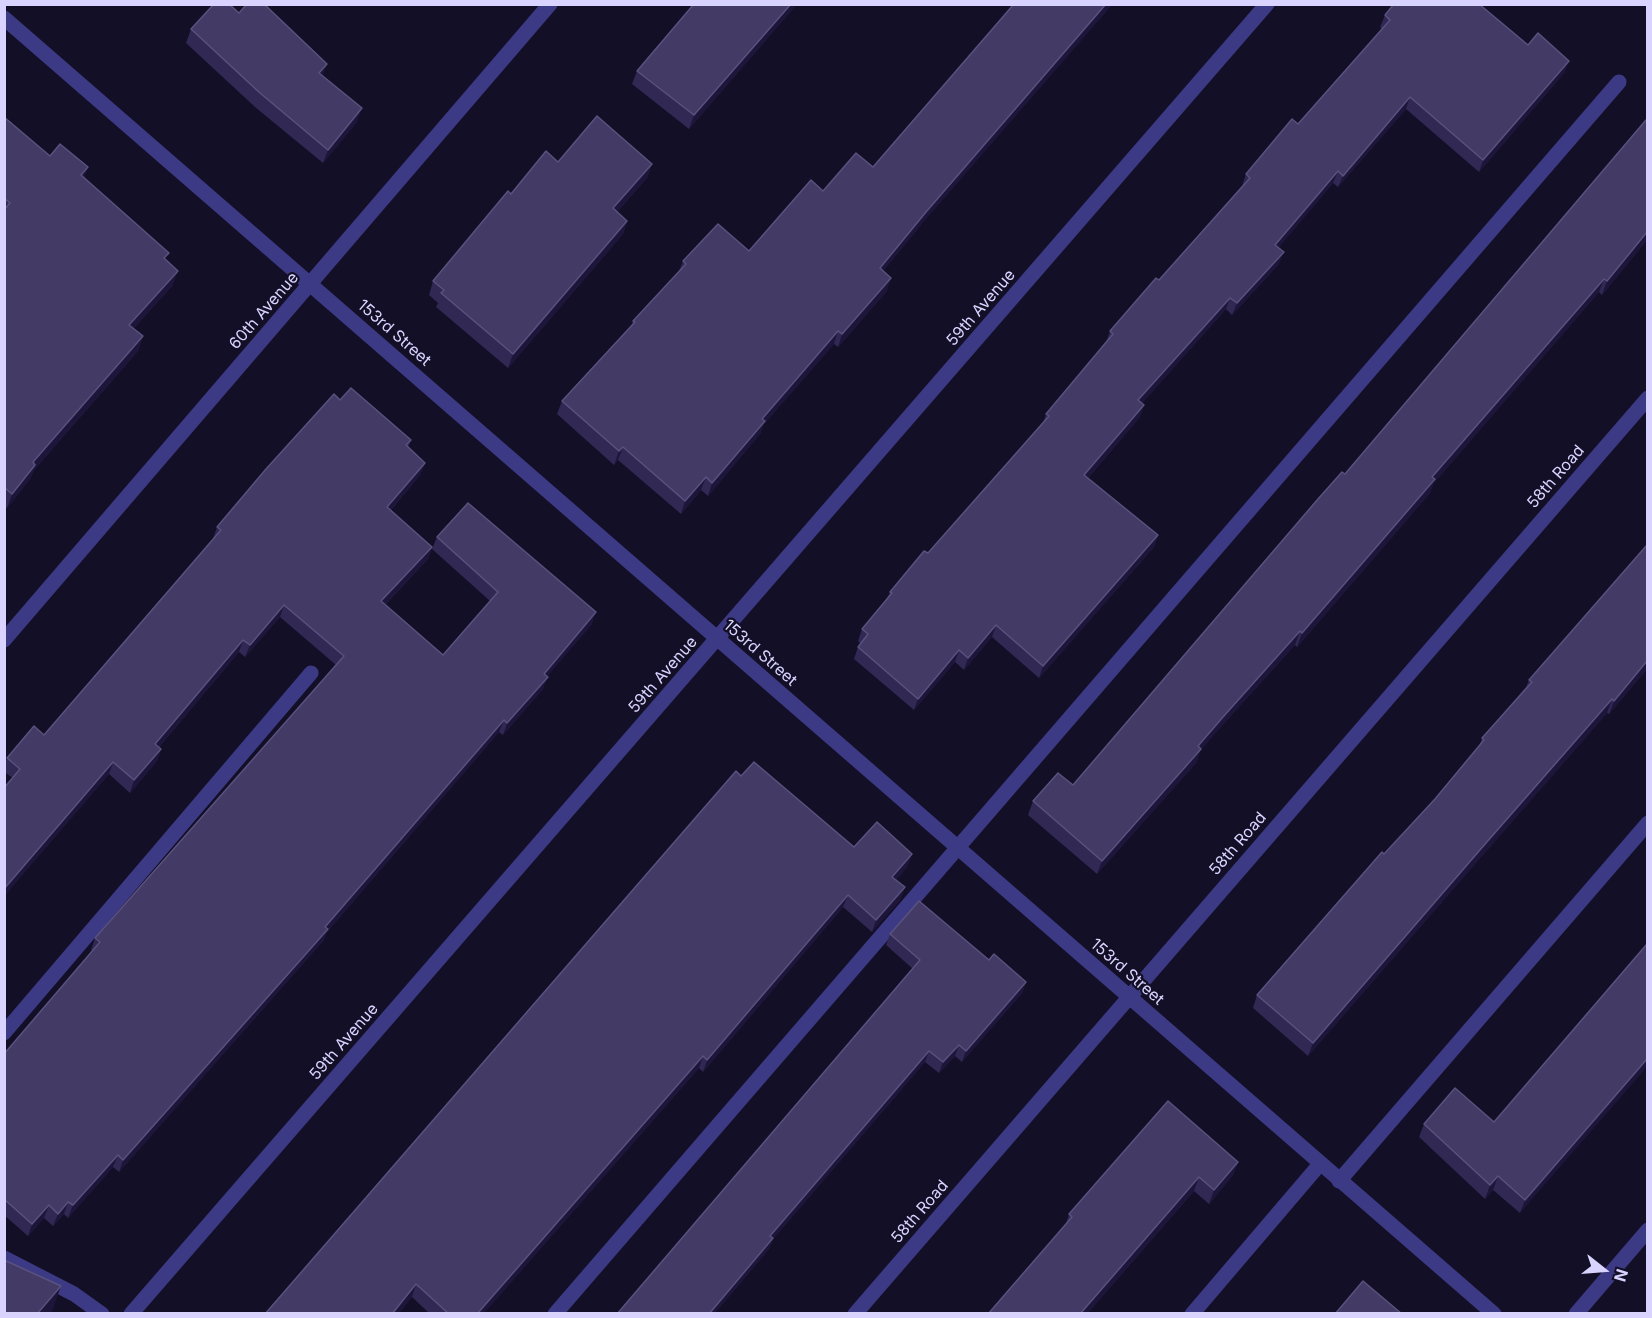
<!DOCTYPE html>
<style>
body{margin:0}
#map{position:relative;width:1652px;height:1318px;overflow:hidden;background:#130f26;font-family:Inter,sans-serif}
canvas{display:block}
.frame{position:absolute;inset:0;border:6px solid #d9d4ff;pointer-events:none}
.north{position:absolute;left:1574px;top:1240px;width:60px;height:60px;-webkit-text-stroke:4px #130f26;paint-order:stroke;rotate:107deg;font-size:16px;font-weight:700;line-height:24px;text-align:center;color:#d9d4ff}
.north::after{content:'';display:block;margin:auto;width:21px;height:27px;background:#d9d4ff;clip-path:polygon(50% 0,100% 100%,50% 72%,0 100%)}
</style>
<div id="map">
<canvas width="1652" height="1318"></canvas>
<div class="frame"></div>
<div class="north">N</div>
</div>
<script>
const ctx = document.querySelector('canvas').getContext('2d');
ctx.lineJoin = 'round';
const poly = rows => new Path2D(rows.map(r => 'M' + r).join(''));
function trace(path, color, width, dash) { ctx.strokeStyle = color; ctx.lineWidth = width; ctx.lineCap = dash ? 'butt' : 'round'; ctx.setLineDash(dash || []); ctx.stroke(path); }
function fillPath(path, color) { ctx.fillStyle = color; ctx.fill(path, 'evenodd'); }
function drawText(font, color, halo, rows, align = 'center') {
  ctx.font = font + ' Inter,sans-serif'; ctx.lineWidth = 4.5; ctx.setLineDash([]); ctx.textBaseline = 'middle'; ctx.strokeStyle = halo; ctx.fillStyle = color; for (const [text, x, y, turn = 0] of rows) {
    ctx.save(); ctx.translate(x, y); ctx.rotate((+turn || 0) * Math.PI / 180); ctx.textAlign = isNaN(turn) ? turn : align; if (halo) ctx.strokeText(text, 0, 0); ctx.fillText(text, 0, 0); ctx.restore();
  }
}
const service = poly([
 [4,1033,311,673],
 [1339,1181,1648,823],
 [4,1258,74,1294,102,1314],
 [555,1314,1619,82],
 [1192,1314,1320,1164]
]);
const minor = poly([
 [4,18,1494,1314],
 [4,640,550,4],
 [131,1314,1267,4],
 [855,1314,1648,398],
 [1576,1314,1648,1230]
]);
const wall = poly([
 [694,4,797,4,689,129,632,84,637,71],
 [239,13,323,76,357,122,323,163,255,107,186,43,191,29],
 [1385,15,1528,45,1565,72,1479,172,1406,109,1338,187,1333,183,1278,248,1279,264,1232,315,1226,309,1142,403,1140,417,1088,478,1158,535,1154,547,1039,678,992,637,964,670,955,662,914,710,854,659,858,647,861,644,858,641,862,629,886,600,890,592,928,553,1043,423,1046,414,1106,343,1110,331,1159,280,1242,186,1246,174,1298,124,1382,29,1380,27],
 [4,117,50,156,84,178,166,260,173,285,134,328,143,336,138,351,34,470,30,479,7,508,4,506],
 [558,162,652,164,647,178,617,212,627,221,623,234,508,368,436,307,438,303,429,295,433,281,511,194],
 [823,191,921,225,883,271,887,291,838,347,834,344,763,425,760,434,708,496,701,490,681,514,618,460,614,465,557,414,562,401,631,327,633,321,679,271,683,261,749,251],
 [1647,240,1602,295,1599,292,1433,484,1430,493,1297,647,1295,645,1218,730,1200,751,1196,763,1097,874,1028,815,1033,801,1073,785,1345,474],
 [340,400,411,440,408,447,425,463,420,475,391,510,432,547,428,559,385,605,443,655,490,601,432,549,437,537,592,624,547,676,543,689,503,735,499,732,327,932,323,941,119,1172,113,1167,68,1218,64,1214,53,1226,44,1218,28,1236,4,1215,4,1054,92,951,91,950,95,938,336,665,280,617,245,657,239,652,159,747,161,749,157,761,130,793,109,774,4,896,4,788,13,778,4,772,4,765,7,758,44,735,213,539,217,527],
 [1647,669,1609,714,1607,713,1481,857,1308,1056,1253,1008,1257,995,1435,799,1479,747,1482,738,1526,687,1529,680],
 [741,776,854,847,912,854,907,867,896,880,905,887,900,900,872,932,843,907,703,1072,699,1068,483,1314,430,1314,412,1297,398,1314,265,1314],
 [890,934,989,960,1026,982,1022,993,962,1062,955,1056,939,1073,925,1062,773,1239,769,1249,714,1314,617,1314,913,969,886,945],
 [1647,944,1520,1213,1493,1190,1485,1199,1419,1137,1424,1124,1494,1122],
 [1238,1162,1233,1175,1209,1204,1194,1191,1087,1314,988,1314,1066,1224,1069,1214]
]);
const shadedWall = poly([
 [791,4,797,4,689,129,694,115],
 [1106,4,1113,4,921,225,875,281,880,268,926,212],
 [1569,61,1565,72,1479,172,1483,160],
 [327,64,322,78,319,73],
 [1410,97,1406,109,1338,187,1343,176],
 [362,108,357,122,323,163,328,150],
 [652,164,647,178,608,222,613,208],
 [88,167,83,181,81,175],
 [1338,171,1333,183,1271,257,1275,245],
 [627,221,623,234,508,368,513,354],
 [1647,232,1647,240,1602,295,1607,281],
 [1284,252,1279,264,1232,315,1237,303],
 [178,271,173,285,124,339,129,325],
 [891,278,887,291,838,347,842,334],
 [1604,279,1599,292,1433,484,1430,493,1297,647,1302,633,1432,477],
 [1230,298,1226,309,1134,412,1138,400],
 [838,331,834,344,763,425,760,434,708,496,712,483,762,419],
 [143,336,138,351,34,470,30,479,7,508,12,494,33,462],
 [1144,405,1140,417,1080,487,1084,475],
 [623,447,618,460,614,465,619,451],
 [425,463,420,475,383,519,387,507],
 [706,477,701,490,681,514,685,501],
 [1158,535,1154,547,1039,678,1043,666],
 [432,547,428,559,377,613,381,601],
 [284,605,280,617,245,657,250,645],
 [596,612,592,624,539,686,544,674],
 [996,625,992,637,964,670,968,658],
 [1300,631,1295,645,1218,730,1200,751,1196,763,1097,874,1102,861,1198,746],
 [243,640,239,652,151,756,155,744],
 [959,650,955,662,914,710,918,699],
 [1647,661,1647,669,1609,714,1614,701],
 [548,677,543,689,503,735,507,723],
 [1612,699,1607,713,1481,857,1308,1056,1313,1043,1486,843],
 [504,720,499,732,327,932,323,941,119,1172,123,1160],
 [161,749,157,761,130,793,134,780],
 [113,762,109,774,4,896,4,889],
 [912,854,907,867,888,889,892,877],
 [905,887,900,900,872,932,876,920],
 [848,895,843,907,703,1072,707,1060],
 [1026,982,1022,993,962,1062,966,1051],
 [959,1045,955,1056,939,1073,943,1062],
 [929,1051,925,1062,773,1239,769,1249,714,1314,709,1314,770,1236],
 [703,1056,699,1068,483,1314,477,1314],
 [1647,1059,1647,1067,1520,1213,1525,1200],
 [118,1155,113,1167,68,1218,73,1205],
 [1238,1162,1233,1175,1209,1204,1214,1190],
 [1498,1176,1493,1190,1485,1199,1490,1185],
 [1199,1177,1194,1191,1087,1314,1080,1314],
 [68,1202,64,1214,53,1226,58,1214],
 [49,1205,44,1218,28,1236,32,1224],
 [416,1284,412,1297,398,1314,392,1314],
 [61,1286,52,1311,50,1314,37,1314]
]);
const building = poly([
 [214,4,229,4,239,13,247,4,264,4,327,64,319,73,362,108,328,150,260,93,191,29,214,4],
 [694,4,791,4,694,115,637,71,694,4],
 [1014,4,1106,4,926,212,880,268,891,278,842,334,838,331,762,419,765,421,712,483,706,477,685,501,623,447,619,451,562,401,635,322,633,321,686,264,683,261,718,224,749,251,811,180,823,191,856,153,873,167,1014,4],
 [1394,4,1479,4,1528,45,1538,33,1569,61,1483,160,1410,97,1343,176,1338,171,1275,245,1284,252,1237,303,1230,298,1138,400,1144,405,1084,475,1158,535,1043,666,996,625,968,658,959,650,918,699,858,647,868,634,862,629,892,593,890,592,924,551,928,553,1049,416,1046,414,1113,334,1110,331,1156,278,1159,280,1250,178,1246,174,1292,119,1298,124,1390,20,1385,15,1394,4],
 [597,116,652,164,613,208,627,221,513,354,441,293,444,290,433,281,508,191,511,194,546,151,558,162,597,116],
 [4,117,50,156,60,144,88,167,81,175,169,253,164,258,178,271,129,325,143,336,33,462,35,465,12,494,4,487,4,210,10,203,4,198,4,117],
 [1646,120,1647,122,1647,232,1607,281,1604,279,1432,477,1435,479,1302,633,1300,631,1223,717,1198,746,1201,749,1102,861,1033,801,1058,773,1073,785,1318,499,1342,472,1345,474,1646,120],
 [351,388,411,440,406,445,425,463,387,507,432,547,381,601,443,655,498,592,437,537,468,503,596,612,544,674,548,677,507,723,504,720,325,927,328,929,123,1160,118,1155,73,1205,68,1202,58,1214,49,1205,32,1224,4,1199,4,1054,100,942,95,938,344,656,284,605,250,645,243,640,155,744,161,749,134,780,113,762,4,889,4,788,20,769,7,758,34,726,44,735,221,530,217,527,266,469,334,394,340,400,351,388],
 [1647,545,1647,661,1614,701,1612,699,1486,843,1313,1043,1257,995,1382,852,1384,854,1435,799,1484,740,1482,738,1532,682,1529,680,1647,545],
 [754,762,854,847,877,822,912,854,892,877,905,887,876,920,848,895,707,1060,703,1056,477,1314,449,1314,416,1284,392,1314,265,1314,736,771,741,776,754,762],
 [919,901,989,960,994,954,1026,982,966,1051,959,1045,943,1062,929,1051,770,1236,773,1238,709,1314,617,1314,920,960,890,934,919,901],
 [1647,944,1647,1059,1525,1200,1498,1176,1490,1185,1424,1124,1455,1088,1494,1122,1647,944],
 [1168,1101,1238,1162,1214,1190,1199,1177,1080,1314,988,1314,1072,1217,1069,1214,1168,1101],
 [4,1260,61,1286,37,1314,4,1314,4,1260],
 [1363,1281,1402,1314,1335,1314,1363,1281]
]);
const streetNames = [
 ["59th Avenue",981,308,-49],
 ["60th Avenue",264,311,-49],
 ["153rd Street",394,333,41],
 ["58th Road",1556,477,-49],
 ["153rd Street",760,653,41],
 ["59th Avenue",663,675,-49],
 ["58th Road",1238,844,-49],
 ["153rd Street",1127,972,41],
 ["59th Avenue",344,1042,-49],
 ["58th Road",920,1212,-49]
];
trace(service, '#3d3a85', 15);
trace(minor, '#3d3a85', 15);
fillPath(wall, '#312854');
fillPath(shadedWall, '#1d163a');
fillPath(building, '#433a66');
trace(building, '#5a527e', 1.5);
drawText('16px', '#d9d4ff', '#130f26', streetNames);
</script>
